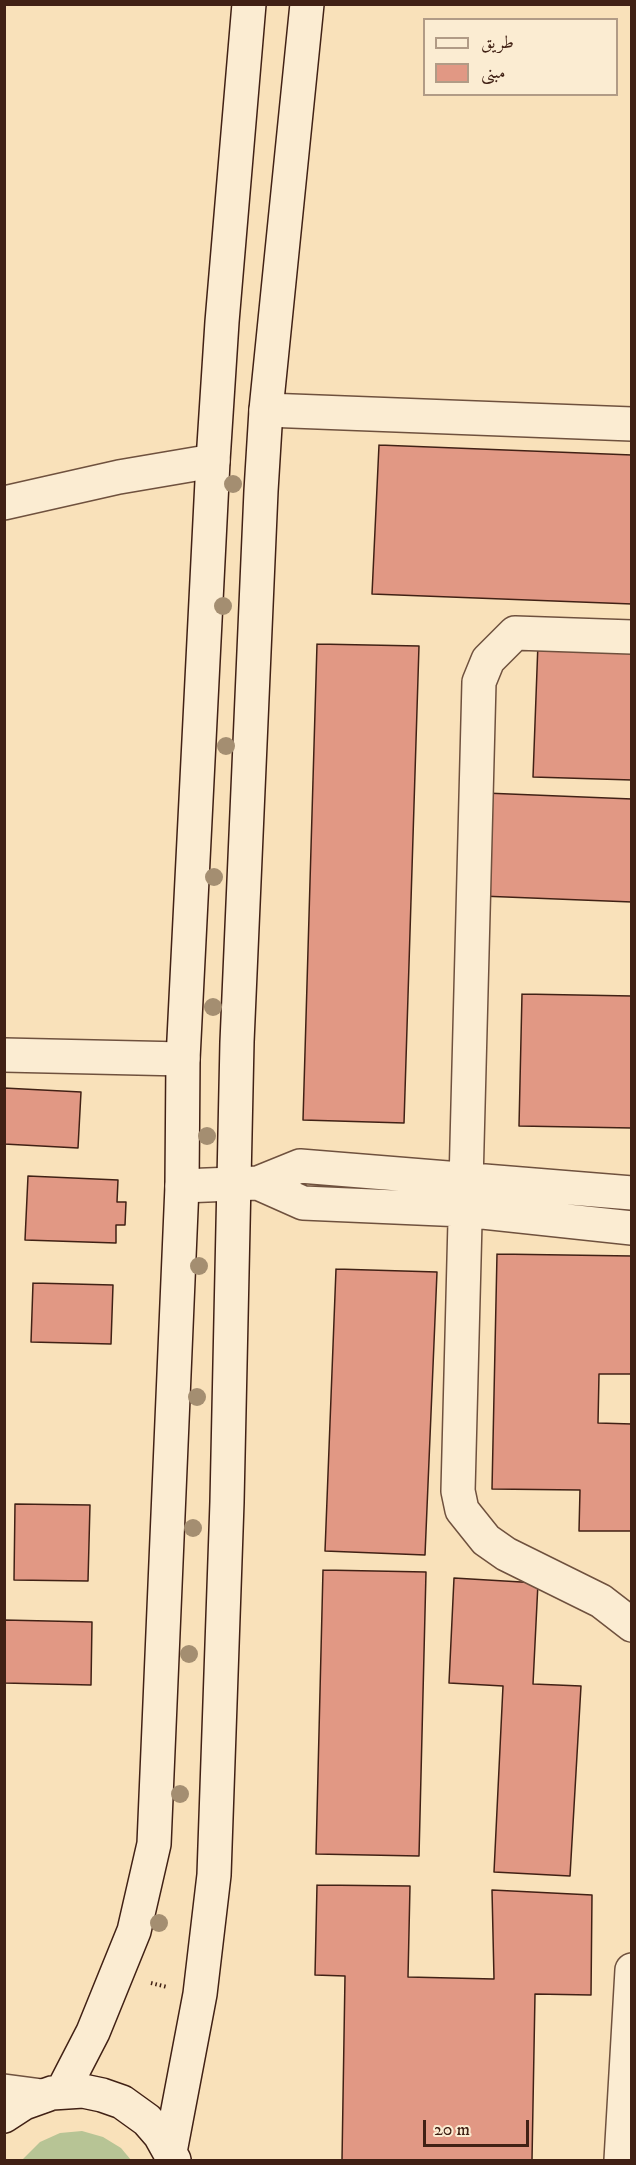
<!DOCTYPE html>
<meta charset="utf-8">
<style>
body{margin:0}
#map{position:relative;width:636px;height:2165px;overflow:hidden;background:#f9e1ba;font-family:"IM FELL DW Pica",Amiri,serif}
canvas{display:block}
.frame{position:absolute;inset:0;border:6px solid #412115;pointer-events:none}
.legend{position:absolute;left:423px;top:18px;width:195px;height:78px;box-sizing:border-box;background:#fbecd2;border:2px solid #b19b86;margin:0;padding:8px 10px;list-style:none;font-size:18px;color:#412115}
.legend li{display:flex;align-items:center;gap:12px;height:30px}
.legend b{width:30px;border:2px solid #b19b86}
.scale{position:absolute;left:423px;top:2120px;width:106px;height:27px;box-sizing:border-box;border:3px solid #412115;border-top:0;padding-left:8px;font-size:18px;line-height:21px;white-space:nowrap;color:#412115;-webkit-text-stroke:4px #fbecd2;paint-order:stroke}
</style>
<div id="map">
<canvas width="636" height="2165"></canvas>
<div class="frame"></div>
<ul class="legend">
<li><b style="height:8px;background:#fbecd2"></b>طريق</li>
<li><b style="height:16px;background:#e19884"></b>مبنى</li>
</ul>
<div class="scale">20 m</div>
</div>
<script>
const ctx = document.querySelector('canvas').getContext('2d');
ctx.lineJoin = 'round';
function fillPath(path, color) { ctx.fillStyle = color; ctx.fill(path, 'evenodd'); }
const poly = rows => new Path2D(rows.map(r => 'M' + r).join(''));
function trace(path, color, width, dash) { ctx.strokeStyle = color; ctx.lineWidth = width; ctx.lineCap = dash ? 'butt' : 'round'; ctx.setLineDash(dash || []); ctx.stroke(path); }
const green = poly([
 [82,2131,103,2137,121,2148,131,2160,22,2160,40,2142,60,2133]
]);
const building = poly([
 [379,445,632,455,632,604,372,594,379,445],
 [538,643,632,646,632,780,533,777,538,643],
 [317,644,419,646,404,1123,303,1120,317,644],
 [485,793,632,799,632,902,481,896,485,793],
 [522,994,632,996,632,1128,519,1126,522,994],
 [4,1088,81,1092,78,1148,4,1144,4,1088],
 [28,1176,118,1180,117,1202,126,1202,125,1225,116,1225,116,1243,25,1240,28,1176],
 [497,1254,632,1256,632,1374,599,1374,598,1423,632,1424,632,1531,579,1531,580,1490,492,1489,497,1254],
 [336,1269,437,1272,425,1555,325,1551,336,1269],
 [33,1283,113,1285,111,1344,31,1342,33,1283],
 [15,1504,90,1505,88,1581,14,1580,15,1504],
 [323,1570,426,1572,419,1856,316,1854,323,1570],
 [454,1578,538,1583,533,1684,581,1686,570,1876,494,1872,503,1686,449,1683,454,1578],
 [4,1620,92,1622,91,1685,4,1683,4,1620],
 [317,1885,410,1886,408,1977,494,1979,492,1890,592,1895,591,1995,535,1994,532,2160,342,2160,345,1976,315,1975,317,1885]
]);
const path = poly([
 [151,1983,167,1987]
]);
const street = poly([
 [266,410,632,424],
 [4,503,119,477,213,461],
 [632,637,515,633,488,660,479,682,458,1491,462,1510,486,1540,506,1554,601,1601,632,1625],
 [4,1055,183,1059],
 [258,1183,303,1203,464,1210,632,1228],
 [182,1186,258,1183,300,1166,632,1193],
 [4,2091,42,2096],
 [621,2160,632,1970]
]);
const secondary = poly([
 [62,2092,93,2032,134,1931,154,1844,182,1186,183,1059,213,461,222,322,249,4],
 [4,2116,24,2103,52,2093,83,2091,102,2095,122,2102,147,2120,160,2135,174,2160],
 [170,2152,200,1994,214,1875,227,1502,237,1042,261,491,266,410,307,4]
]);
const trees = [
 [233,484],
 [223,606],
 [226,746],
 [214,877],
 [213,1007],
 [207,1136],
 [199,1266],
 [197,1397],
 [193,1528],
 [189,1654],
 [180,1794],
 [159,1923]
];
fillPath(green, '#b7c495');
fillPath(building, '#e19884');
trace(building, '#412115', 1.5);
trace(street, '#6f513e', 36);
trace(secondary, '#412115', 36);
trace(path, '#412115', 4, [1.5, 3]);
trace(street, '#fbecd2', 33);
trace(secondary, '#fbecd2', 33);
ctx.fillStyle = '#a48e71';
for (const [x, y] of trees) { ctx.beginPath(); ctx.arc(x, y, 9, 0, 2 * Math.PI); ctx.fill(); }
</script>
